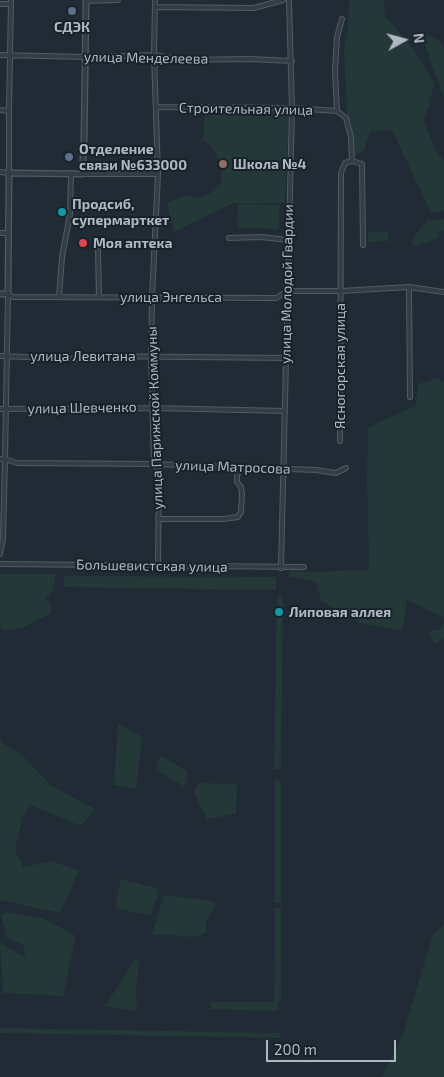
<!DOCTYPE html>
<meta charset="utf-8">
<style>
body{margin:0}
#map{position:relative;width:444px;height:1077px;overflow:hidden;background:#202b35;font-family:"Exo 2",sans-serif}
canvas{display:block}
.north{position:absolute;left:379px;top:15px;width:50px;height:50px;-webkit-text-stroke:4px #19222a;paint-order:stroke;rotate:83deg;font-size:14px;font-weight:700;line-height:20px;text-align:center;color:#adb8c3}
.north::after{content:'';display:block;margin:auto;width:18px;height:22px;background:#adb8c3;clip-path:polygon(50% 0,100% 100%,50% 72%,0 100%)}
.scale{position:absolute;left:266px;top:1040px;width:130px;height:22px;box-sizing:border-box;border:2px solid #adb8c3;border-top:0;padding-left:6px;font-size:15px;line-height:18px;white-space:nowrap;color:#adb8c3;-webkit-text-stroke:4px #19222a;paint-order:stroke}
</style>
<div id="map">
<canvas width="444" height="1077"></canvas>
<div class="north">N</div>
<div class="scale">200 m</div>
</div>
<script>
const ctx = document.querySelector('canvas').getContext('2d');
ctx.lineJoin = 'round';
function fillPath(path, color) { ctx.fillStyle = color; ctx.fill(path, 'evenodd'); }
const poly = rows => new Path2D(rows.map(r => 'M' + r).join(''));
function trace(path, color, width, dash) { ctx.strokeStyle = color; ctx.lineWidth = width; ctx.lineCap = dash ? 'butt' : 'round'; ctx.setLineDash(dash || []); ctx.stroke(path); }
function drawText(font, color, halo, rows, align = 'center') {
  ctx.font = font + ' "Exo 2",sans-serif'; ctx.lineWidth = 4; ctx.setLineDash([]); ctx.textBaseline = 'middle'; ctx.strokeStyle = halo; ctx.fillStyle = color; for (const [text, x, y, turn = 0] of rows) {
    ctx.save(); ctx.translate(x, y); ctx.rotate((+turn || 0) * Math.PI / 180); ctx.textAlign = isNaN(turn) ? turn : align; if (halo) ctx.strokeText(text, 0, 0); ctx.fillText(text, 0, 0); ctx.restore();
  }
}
const green = poly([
 [349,0,384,0,385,16,411,46,435,83,424,121,436,151,444,161,444,211,431,213,392,130,370,132,363,153,351,155,347,114,344,49,348,25],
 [427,34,440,41,444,48,444,98,422,37],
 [205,110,289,111,285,203,233,203,174,232,167,203,186,195,197,198,209,194,221,184,221,165,213,148,203,140],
 [238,204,279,205,279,229,237,228],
 [428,219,431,221,444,219,444,231,439,232,438,238,414,247,411,241],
 [368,232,388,232,388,241,368,242],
 [437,378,444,382,444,618,407,600,402,631,360,623,321,601,316,582,288,576,290,571,312,572,367,570,369,566,367,479,368,428,378,422,416,406,418,384],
 [0,574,55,574,54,590,45,599,52,606,51,613,23,627,4,631,0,627],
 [64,576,276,577,276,590,63,587],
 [277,596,283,597,281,769,274,770],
 [444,622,444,639,435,644,428,632,441,629],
 [118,723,142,737,136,789,114,785],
 [0,740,5,745,20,753,52,786,95,809,81,826,30,805,23,817,15,850,23,867,52,861,79,871,60,913,0,900],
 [160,755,188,772,185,787,156,770],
 [275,778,281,782,281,903,275,903],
 [198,783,237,784,236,814,207,819,194,793],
 [121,879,159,889,151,916,115,908],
 [164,895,212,901,216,904,206,922,206,933,193,937,152,934],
 [275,908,281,908,281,1001,278,1002,277,1011,210,1009,210,1002,274,1002],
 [9,912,43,918,76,936,63,996,3,993,0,943,26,958,23,945,7,938,1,915],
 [444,924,444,1077,382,1077,402,1037,433,935],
 [135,960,139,961,136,994,137,1011,105,1006],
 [0,1028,280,1033,280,1038,0,1033]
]);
const minor = poly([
 [155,0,154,55,158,174,152,297,151,356,154,464,159,471,158,566],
 [86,1,118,0],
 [0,4,11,4],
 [155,7,254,8,283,0],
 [0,55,85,57,154,55,184,60,249,59,292,61],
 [156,107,292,108,337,111],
 [0,110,9,111],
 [352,161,362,164,363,245],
 [0,172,9,173,9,111,11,0],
 [82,174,158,174],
 [0,233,8,233],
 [229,238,261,237,288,240],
 [98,251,99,297],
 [409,287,410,397],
 [59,297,62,257,70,214,71,173],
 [0,356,78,359,94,356,286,358],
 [0,409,153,408,285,411],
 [340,441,341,173,345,163,352,161,351,137,346,118,337,111,335,71,337,37,342,19],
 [0,459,5,459,17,463,154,464,316,470,336,473,346,468],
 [158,519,223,519,238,517,241,512,242,494,241,487,237,482,237,476,240,467],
 [0,554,3,539,5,459,8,294,13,297,276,298,288,291,341,291,409,287,444,292],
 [0,564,304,567],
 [281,568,292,108,289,0]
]);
const tertiary = poly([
 [0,294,8,294,9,173,82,174,84,144,86,0]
]);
const markers = [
 [72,11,5,"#5c6f8a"],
 [69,157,5,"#5c6f8a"],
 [223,164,5,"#8d6e63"],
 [62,212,5,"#0f9aa8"],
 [83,243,5,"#e0444e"],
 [279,612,5,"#0f9aa8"]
];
const poiNames = [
 ["СДЭК",72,27,"center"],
 ["Отделение",79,149],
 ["связи №633000",79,165],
 ["Школа №4",233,164],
 ["Продсиб,",72,204],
 ["супермарткет",72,220],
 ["Моя аптека",93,243],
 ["Липовая аллея",289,612]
];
const streetNames = [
 ["улица Менделеева",146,58,1],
 ["Строительная улица",246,109,1],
 ["улица Молодой Гвардии",287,284,-89],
 ["улица Энгельса",171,297],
 ["улица Левитана",83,356],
 ["Ясногорская улица",340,366,-90],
 ["улица Шевченко",82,408,-1],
 ["улица Парижской Коммуны",155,418,-92],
 ["улица Матросова",233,467,2],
 ["Большевистская улица",152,566,1]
];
fillPath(green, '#233837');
trace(minor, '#515b64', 6);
trace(tertiary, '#515b64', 7);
trace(minor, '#333d46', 4);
trace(tertiary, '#333d46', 4.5);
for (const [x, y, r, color] of markers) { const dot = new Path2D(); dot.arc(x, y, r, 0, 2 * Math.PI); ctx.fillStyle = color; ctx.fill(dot); trace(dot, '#19222a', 2); }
drawText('bold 14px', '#adb8c3', '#19222a', poiNames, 'left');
drawText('14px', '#adb8c3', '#19222a', streetNames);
</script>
